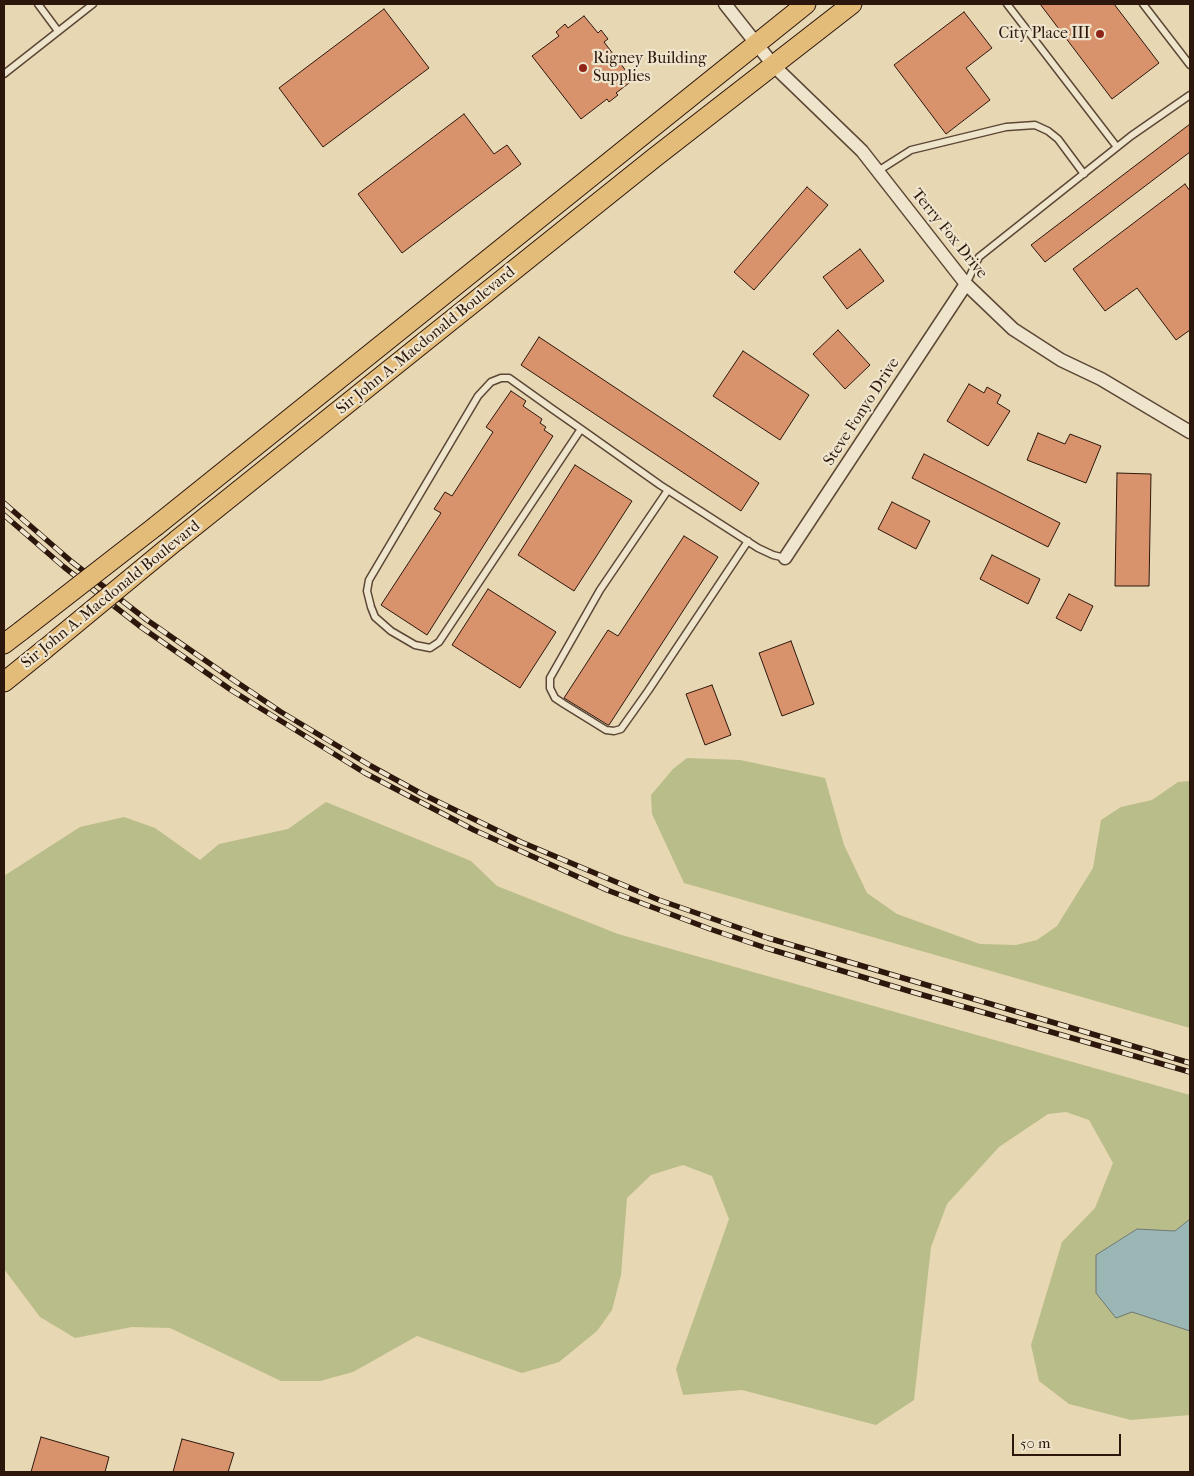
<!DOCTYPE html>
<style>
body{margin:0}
#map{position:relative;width:1194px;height:1476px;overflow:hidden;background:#e7d7b2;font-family:"IM FELL French Canon",serif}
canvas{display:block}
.frame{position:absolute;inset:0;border:5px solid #2d170d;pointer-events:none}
.scale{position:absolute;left:1012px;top:1434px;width:109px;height:22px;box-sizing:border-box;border:2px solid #2d170d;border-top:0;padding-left:6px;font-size:15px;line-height:18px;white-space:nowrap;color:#2d170d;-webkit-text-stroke:4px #efe5cd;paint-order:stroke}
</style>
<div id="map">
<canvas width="1194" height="1476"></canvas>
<div class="frame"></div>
<div class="scale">50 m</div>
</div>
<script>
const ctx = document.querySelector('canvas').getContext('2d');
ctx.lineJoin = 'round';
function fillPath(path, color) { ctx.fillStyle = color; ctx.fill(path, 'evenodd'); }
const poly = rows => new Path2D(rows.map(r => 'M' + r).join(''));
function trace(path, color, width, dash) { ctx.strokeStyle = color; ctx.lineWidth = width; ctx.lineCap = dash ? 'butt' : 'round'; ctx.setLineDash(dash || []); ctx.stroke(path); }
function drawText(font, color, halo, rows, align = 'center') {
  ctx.font = font + ' "IM FELL French Canon",serif'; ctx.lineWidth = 4.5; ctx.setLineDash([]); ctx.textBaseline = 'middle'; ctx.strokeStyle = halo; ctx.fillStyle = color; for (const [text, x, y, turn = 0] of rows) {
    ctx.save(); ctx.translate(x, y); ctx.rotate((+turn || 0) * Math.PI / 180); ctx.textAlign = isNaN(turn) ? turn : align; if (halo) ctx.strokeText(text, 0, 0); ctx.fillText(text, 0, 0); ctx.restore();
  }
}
const green = poly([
 [687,758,740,760,825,778,844,845,867,893,897,914,980,944,1016,945,1037,940,1057,926,1093,868,1101,820,1121,807,1152,800,1178,782,1190,781,1190,1028,684,883,652,814,651,795,673,769],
 [326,802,471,861,497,886,618,934,1190,1095,1190,1219,1175,1231,1137,1229,1096,1255,1096,1293,1132,1312,1190,1331,1190,1415,1131,1420,1069,1404,1039,1381,1031,1345,1062,1242,1095,1208,1113,1163,1089,1120,1066,1112,1048,1114,999,1147,947,1204,931,1247,914,1400,876,1425,742,1390,683,1395,676,1369,729,1219,712,1176,683,1165,651,1175,627,1198,621,1275,612,1310,597,1331,559,1362,522,1373,417,1336,353,1372,320,1381,281,1381,170,1328,132,1327,75,1338,40,1317,4,1269,4,876,80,827,124,817,155,828,200,860,219,844,288,829]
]);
const water = poly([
 [1190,1219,1190,1331,1132,1312,1116,1318,1096,1293,1096,1255,1137,1229,1175,1231,1190,1219]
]);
const building = poly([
 [1040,4,1114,4,1159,63,1112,99,1040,4],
 [384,9,429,68,323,147,279,88,384,9],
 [964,12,992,48,966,68,990,100,946,134,894,65,964,12],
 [584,16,598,33,601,30,608,39,604,42,633,80,616,93,618,95,609,102,607,99,581,119,532,56,559,36,556,32,565,24,568,28,584,16],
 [464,114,494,154,507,145,521,164,402,253,358,194,464,114],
 [1190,124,1190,152,1045,262,1031,245,1190,124],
 [1185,184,1190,191,1190,330,1176,340,1137,288,1105,311,1073,269,1185,184],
 [807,187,828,205,754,290,734,272,807,187],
 [860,249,884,281,847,309,823,277,860,249],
 [838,330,870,365,845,389,813,354,838,330],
 [539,337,759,483,741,511,521,365,539,337],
 [743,351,809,395,780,440,713,396,743,351],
 [969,384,984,393,987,387,1001,395,997,403,1010,411,988,446,947,421,969,384],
 [511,391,526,401,523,406,542,419,540,423,546,427,544,430,553,436,427,635,381,605,441,513,434,509,445,492,452,496,493,432,486,427,511,391],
 [1038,433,1065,444,1070,434,1101,446,1086,483,1027,460,1038,433],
 [924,454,1060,523,1048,547,912,478,924,454],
 [575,465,632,501,574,591,518,555,575,465],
 [1117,473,1151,474,1149,586,1115,586,1117,473],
 [892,502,930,521,916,549,878,529,892,502],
 [684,536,718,557,609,725,608,725,564,698,608,630,618,636,684,536],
 [992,555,1040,579,1028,604,980,579,992,555],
 [488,589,556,632,520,688,452,645,488,589],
 [1069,594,1093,606,1081,631,1056,618,1069,594],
 [791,641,814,704,782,716,759,653,791,641],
 [712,685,731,735,705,745,686,694,712,685],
 [41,1437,109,1457,105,1472,31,1472,41,1437],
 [182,1439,234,1453,228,1472,173,1472,182,1439]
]);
const lane = poly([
 [38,4,58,31],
 [1007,4,1117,147],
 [1143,4,1190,65],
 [4,74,93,4],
 [878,171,911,150,1006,127,1035,125,1048,131,1058,139,1084,174],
 [966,284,979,257,1131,136,1190,95],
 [581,429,439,642,430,648,415,645,391,631,375,617,371,607,367,591,369,580,478,396,491,382,501,378,509,378,551,408,581,429,660,485,758,548,773,555,785,558],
 [668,490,600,590,550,678,550,688,555,698,564,704,606,730,614,731,621,729,648,691,748,541]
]);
const street = poly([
 [725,4,774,66,862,151,966,284,1013,329,1061,360,1101,379,1190,432],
 [785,558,966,284]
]);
const primary = poly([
 [156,526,806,4],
 [177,540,654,158,852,4],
 [4,644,21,631],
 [4,682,45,649]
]);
const rail = poly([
 [4,503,72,562,147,620,235,681,281,712,371,766,422,794,521,842,659,900,768,938,1190,1063],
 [4,515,64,567,141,627,231,690,365,773,474,830,607,890,710,929,766,948,909,991,1190,1072]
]);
const primaryBridge = poly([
 [21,631,156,526],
 [45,649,177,540]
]);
const markers = [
 [1100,34,5,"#8f2418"],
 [583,68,5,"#8f2418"]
];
const poiNames = [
 ["City Place III",1090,34],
 ["Rigney Building",593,59,"left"],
 ["Supplies",593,77,"left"]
];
const streetNames = [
 ["Terry Fox Drive",949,234,51],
 ["Sir John A. Macdonald Boulevard",426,341,-39],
 ["Steve Fonyo Drive",862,412,-57],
 ["Sir John A. Macdonald Boulevard",111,595,-39]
];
fillPath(green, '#b9bd89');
fillPath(water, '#9ab7b6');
trace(water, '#6e7772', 1);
fillPath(building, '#d8926c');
trace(building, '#2d170d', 1);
trace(lane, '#5c4736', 9);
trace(street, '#5c4736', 15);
trace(primary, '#2d170d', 21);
trace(lane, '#efe5cd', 6);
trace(street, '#efe5cd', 12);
trace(primary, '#e4bc79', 19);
trace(rail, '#2d170d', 5.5);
trace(rail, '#efe5cd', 4, [11]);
trace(primaryBridge, '#2d170d', 21, []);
trace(primaryBridge, '#e4bc79', 19);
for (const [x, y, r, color] of markers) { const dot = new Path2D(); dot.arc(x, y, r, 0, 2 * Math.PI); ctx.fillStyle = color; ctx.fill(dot); trace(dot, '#efe5cd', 2); }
drawText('16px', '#2d170d', '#efe5cd', poiNames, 'right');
drawText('16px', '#2d170d', '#efe5cd', streetNames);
</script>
